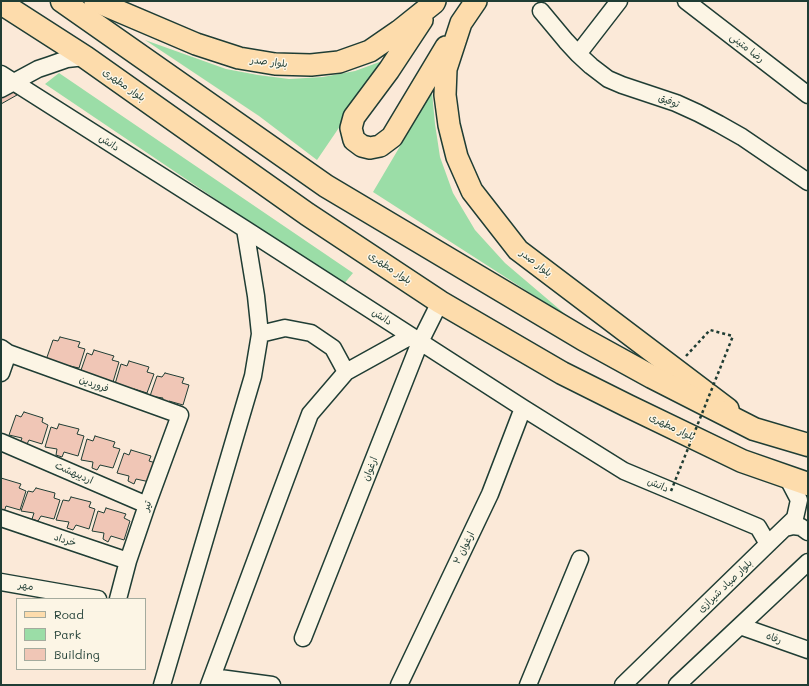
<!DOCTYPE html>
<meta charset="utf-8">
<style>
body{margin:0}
#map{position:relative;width:809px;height:686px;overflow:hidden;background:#fbe9d8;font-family:Mali,sans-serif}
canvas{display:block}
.frame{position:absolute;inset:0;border:2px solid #1f3d34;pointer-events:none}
.legend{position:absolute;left:16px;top:598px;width:130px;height:72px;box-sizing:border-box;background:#fcf5e5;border:1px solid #a4ab9e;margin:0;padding:5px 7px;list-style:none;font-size:12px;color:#1f3d34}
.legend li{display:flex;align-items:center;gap:8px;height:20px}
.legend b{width:20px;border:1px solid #a4ab9e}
</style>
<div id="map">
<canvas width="809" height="686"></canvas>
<div class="frame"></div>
<ul class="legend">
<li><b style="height:5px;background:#fddcac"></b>Road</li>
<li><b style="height:11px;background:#9bdda7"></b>Park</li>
<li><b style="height:11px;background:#f0c6b6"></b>Building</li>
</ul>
</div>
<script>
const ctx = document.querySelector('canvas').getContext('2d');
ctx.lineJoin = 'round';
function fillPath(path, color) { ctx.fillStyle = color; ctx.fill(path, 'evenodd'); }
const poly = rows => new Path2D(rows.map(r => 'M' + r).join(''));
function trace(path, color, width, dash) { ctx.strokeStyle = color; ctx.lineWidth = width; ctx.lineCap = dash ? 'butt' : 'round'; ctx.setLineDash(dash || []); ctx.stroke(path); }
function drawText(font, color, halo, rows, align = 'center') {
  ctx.font = font + ' Mali,"Playpen Sans Arabic",sans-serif'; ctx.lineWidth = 3; ctx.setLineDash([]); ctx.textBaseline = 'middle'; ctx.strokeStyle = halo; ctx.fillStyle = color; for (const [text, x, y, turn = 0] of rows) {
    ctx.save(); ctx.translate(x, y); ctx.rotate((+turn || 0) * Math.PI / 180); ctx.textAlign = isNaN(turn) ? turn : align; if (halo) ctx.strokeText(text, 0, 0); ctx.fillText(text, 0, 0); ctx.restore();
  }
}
const green = poly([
 [145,40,226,69,258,75,289,79,323,77,355,71,385,60,317,160,259,116],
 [59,73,353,273,343,285,45,84],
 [432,92,435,124,440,157,453,193,475,230,505,263,572,320,373,192]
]);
const building = poly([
 [1,83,17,95,1,104,1,83],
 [60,337,80,342,78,347,85,349,79,368,65,365,63,370,57,368,58,362,46,360,53,340,58,341,60,337],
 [94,350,114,356,112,360,119,362,113,382,80,373,87,353,92,355,94,350],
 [129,361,149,367,147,372,154,374,147,393,134,389,131,395,126,392,127,387,115,384,121,364,127,366,129,361],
 [165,373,184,378,182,383,189,385,183,405,169,401,167,406,161,404,163,398,150,396,157,376,162,377,165,373],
 [24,412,43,418,42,422,48,425,42,444,29,440,26,446,20,443,22,438,9,435,16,415,21,417,24,412],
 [59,424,79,429,77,434,84,436,78,456,64,452,62,457,56,455,57,449,45,447,51,427,57,429,59,424],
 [95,436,115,442,113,447,120,449,113,468,100,465,97,470,92,468,93,462,81,460,87,439,93,441,95,436],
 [131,450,151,456,149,461,156,463,150,482,136,479,134,484,128,481,129,476,117,473,124,453,129,455,131,450],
 [1,478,21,484,19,488,26,491,20,510,6,506,4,512,1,511,1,478],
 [36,488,55,493,54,498,60,500,54,519,41,516,38,521,32,519,34,513,21,511,28,491,33,492,36,488],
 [71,497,91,502,89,507,95,509,89,529,76,525,73,530,67,528,69,522,56,520,63,500,69,501,71,497],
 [106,508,126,514,124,518,130,521,124,540,111,536,108,542,103,539,104,533,92,531,98,511,104,513,106,508]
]);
const path = poly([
 [686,356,710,330,733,336]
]);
const minor = poly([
 [686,1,808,95],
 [541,11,566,41,578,54,591,66,608,79,622,85,676,103,698,113,719,124,742,137,808,182],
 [578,54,619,1],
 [1,74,245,229,523,408,624,471,758,527,768,544],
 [1,89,38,69,50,65,67,59,85,57],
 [260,334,285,328,311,333,333,348,346,372],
 [1,348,8,353,180,415,147,505,128,561,118,599],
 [1,373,8,353],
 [1,442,147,505],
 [1,518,128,561],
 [785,528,793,526,801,527,808,532],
 [1,582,98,599],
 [740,626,808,650],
 [303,638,420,342,440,302],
 [212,677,272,685],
 [162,685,253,376,260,334,256,296,245,229],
 [209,685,310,414,346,372,411,336],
 [399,685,490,494,523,408],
 [528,685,580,559],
 [623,685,768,544,795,518,799,500,787,477],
 [677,685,808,562]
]);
const major = poly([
 [95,1,196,44,239,58,275,64,311,65,339,62,370,51,399,31,434,3,435,1],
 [476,1,461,23,446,69,445,95,449,125,457,157,472,191,518,250,728,409],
 [422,20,389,70,354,117,351,128,354,140,362,146,370,148,380,146,392,137,446,47]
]);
const highway = poly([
 [62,1,326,186,583,339,652,377,754,429,808,445],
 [1,3,85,57,307,214,440,302,562,373,628,406,742,461,808,484]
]);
const pathBridge = poly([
 [671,491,733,336]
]);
const streetNames = [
 ["رضا متینی",747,48,38],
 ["بلوار صدر",269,62,7],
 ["بلوار مطهری",124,85,35],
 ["توفیق",669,101,21],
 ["دانش",109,143,32],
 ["بلوار صدر",536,263,38],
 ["بلوار مطهری",390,268,34],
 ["دانش",382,317,33],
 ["فروردین",94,384,20],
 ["بلوار مطهری",672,427,26],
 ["ارغوان",370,469,-68],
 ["اردیبهشت",74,473,24],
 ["دانش",658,485,23],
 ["تیر",147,506,-71],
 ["خرداد",65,540,18],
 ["ارغوان ۲",464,548,-64],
 ["مهر",26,586,10],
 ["بلوار صیاد شیرازی",725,586,-44],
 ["رفاه",774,638,19]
];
fillPath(green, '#9bdda7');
fillPath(building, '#f0c6b6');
trace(building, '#1f3d34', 1);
trace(minor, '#1f3d34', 19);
trace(major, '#1f3d34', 24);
trace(highway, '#1f3d34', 25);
trace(path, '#1f3d34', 2.5, [3, 3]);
trace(minor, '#fcf5e5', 16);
trace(major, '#fddcac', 21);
trace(highway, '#fddcac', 22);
trace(pathBridge, '#1f3d34', 2.5, [3, 3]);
drawText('10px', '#1f3d34', '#fcf5e5', streetNames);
</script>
